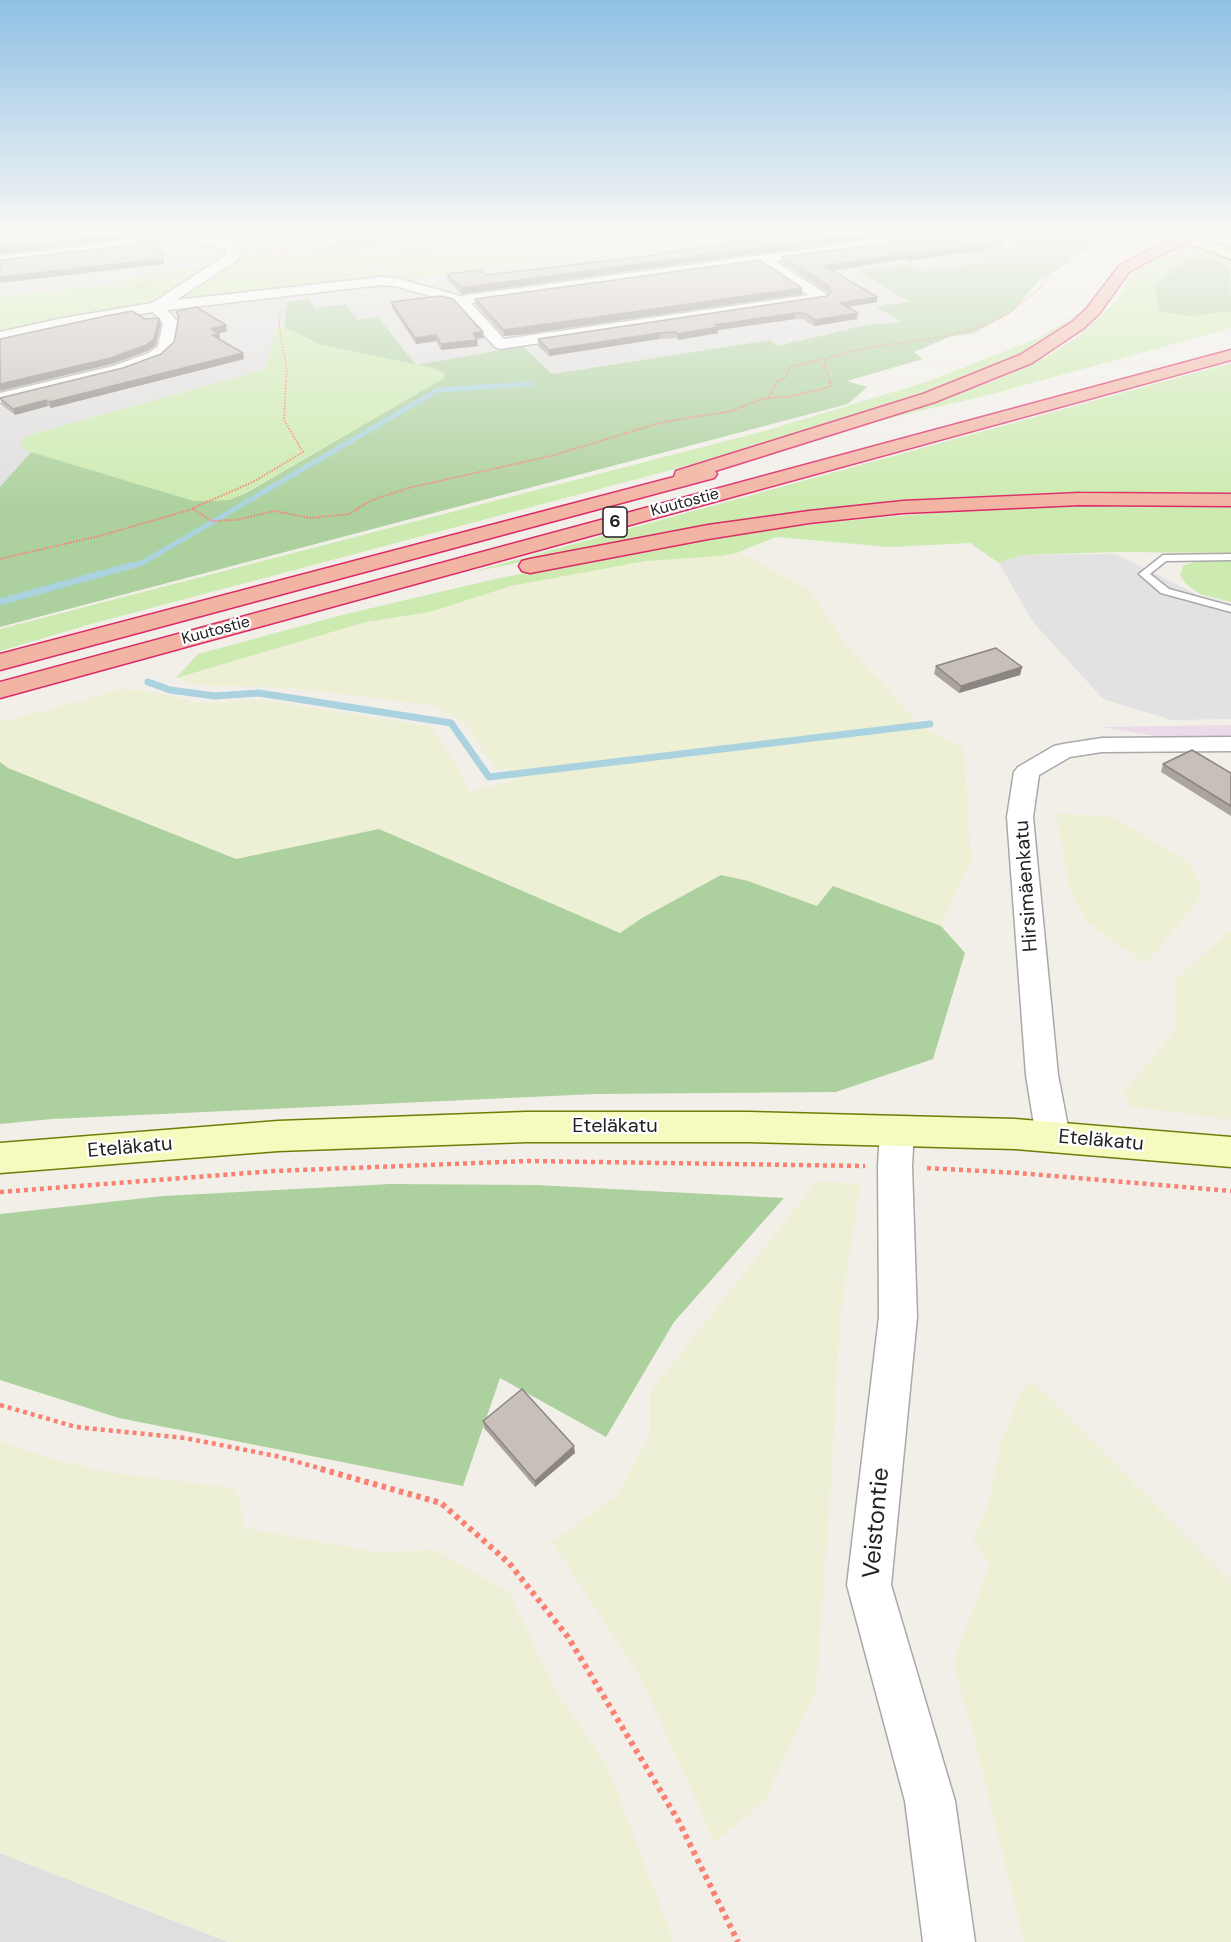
<!DOCTYPE html>
<meta charset="utf-8">
<style>
body{margin:0}
canvas{display:block;background:#f2efe9}
</style>
<canvas width="1231" height="1942"></canvas>
<script>
const ctx = document.querySelector('canvas').getContext('2d');
ctx.lineJoin = 'round';
function fillPath(path, color) { ctx.fillStyle = color; ctx.fill(path, 'evenodd'); }
const poly = rows => new Path2D(rows.map(r => 'M' + r).join(''));
function trace(path, color, width, dash) { ctx.strokeStyle = color; ctx.lineWidth = width; ctx.lineCap = dash ? 'butt' : 'round'; ctx.setLineDash(dash || []); ctx.stroke(path); }
function drawText(font, color, halo, rows, align = 'center') {
  ctx.font = font + ' "DM Sans",sans-serif'; ctx.lineWidth = 4.5; ctx.setLineDash([]); ctx.textBaseline = 'middle'; ctx.strokeStyle = halo; ctx.fillStyle = color; for (const [text, x, y, turn = 0] of rows) {
    ctx.save(); ctx.translate(x, y); ctx.rotate((+turn || 0) * Math.PI / 180); ctx.textAlign = isNaN(turn) ? turn : align; if (halo) ctx.strokeText(text, 0, 0); ctx.fillText(text, 0, 0); ctx.restore();
  }
}
const residential = poly([
 [0,235,345,235,346,237,298,256,382,265,404,280,700,238,707,235,999,235,1021,246,976,253,992,261,922,271,909,264,859,271,904,299,913,301,877,307,904,322,866,325,776,346,770,340,551,374,523,346,416,365,378,317,358,320,345,304,315,308,287,302,284,327,276,328,267,369,33,434,25,437,24,450,31,452,0,487,0,334,132,307,162,296,218,263,150,272,110,284,0,297],
 [240,250,289,258,374,267,380,272,186,292,229,268,238,261],
 [0,1853,228,1942,0,1942]
]);
const industrial = poly([
 [1231,725,1231,749,1101,727]
]);
const farmland = poly([
 [739,552,809,590,824,610,841,639,915,719,930,732,964,748,971,859,941,926,834,887,817,906,748,881,642,918,621,933,379,829,236,859,8,768,0,762,0,722,124,689,164,694,198,703,265,700,431,727,449,754,469,791,514,781,507,767,496,770,466,724,435,706,290,688,197,685,176,678,366,622,430,612,511,586,646,561,721,556],
 [1056,813,1113,817,1189,863,1200,883,1199,899,1146,964,1087,922,1069,888],
 [1231,930,1231,1120,1132,1107,1122,1095,1176,1029,1175,980],
 [817,1181,860,1184,840,1319,832,1469,816,1690,765,1800,715,1842,640,1677,552,1542,619,1493,650,1435,650,1392],
 [1033,1382,1231,1581,1231,1942,1024,1942,972,1729,953,1663,990,1564,973,1541,987,1508,1001,1442,1021,1391],
 [0,1441,45,1457,108,1472,231,1487,240,1499,244,1528,378,1552,437,1550,509,1593,560,1698,606,1763,674,1942,228,1942,0,1853]
]);
const grass = poly([
 [461,235,707,235,700,238,404,280,388,278,389,271,382,265,295,256],
 [1186,247,1203,247,1231,259,1231,328,996,393,870,423,992,382,1046,357,1080,335,1117,301,1127,281,1138,267,1157,257],
 [240,250,289,258,374,267,380,272,376,278,185,300,181,296,238,261],
 [220,263,162,296,132,307,0,334,0,297,110,284,150,272],
 [1082,311,1052,335,1008,360,939,388,833,424,765,445,91,624,0,651,0,629,768,430,926,382,1038,338],
 [284,327,321,345,433,368,446,374,444,378,245,493,229,500,194,501,24,450,21,444,25,437,33,434,266,369,276,328],
 [1231,363,1231,495,1059,494,883,503,698,527,472,572],
 [1068,505,1231,506,1231,553,1118,552,1022,555,999,563,970,543,890,547,776,537,739,552,721,556,646,561,511,586,430,612,366,622,176,678,198,654,342,615,495,579,627,553,742,533,833,522,942,512],
 [1199,560,1231,560,1231,602,1200,594,1186,584,1180,575,1183,566]
]);
const forest = poly([
 [345,235,428,235,428,237,354,250,306,255,346,237],
 [999,235,1109,235,1038,282,1012,312,974,333,949,337,914,352,923,359,847,381,867,387,848,404,0,627,0,487,31,452,194,501,229,500,246,493,444,378,445,374,433,368,321,345,284,327,287,302,309,299,315,308,345,304,358,320,378,317,416,365,523,346,552,374,770,340,777,346,866,325,902,322,876,307,911,301,904,299,858,271,909,264,922,271,991,261,975,253,1020,246],
 [1208,258,1230,267,1231,311,1190,316,1159,312,1155,284,1185,261],
 [0,762,8,768,236,859,379,829,620,933,642,918,721,875,748,881,817,906,833,886,941,926,965,953,933,1059,836,1092,596,1094,52,1119,0,1124],
 [390,1184,536,1185,784,1198,674,1322,606,1437,500,1378,463,1486,119,1418,0,1380,0,1214,163,1196]
]);
const parking = poly([
 [1116,554,1198,595,1231,603,1231,719,1172,720,1103,699,1033,622,999,563,1022,555]
]);
const streamFar1 = poly([
 [128,567,142,563,438,390,532,384]
]);
const stream = poly([
 [0,602,133,565],
 [148,682,170,690,215,696,259,693,451,723,489,777,930,724]
]);
const pathFar3 = poly([
 [253,249,322,261,350,263],
 [380,260,491,235],
 [408,266,436,235],
 [133,289,152,284],
 [280,311,279,325,287,371,286,382],
 [777,382,786,377,790,367,828,358],
 [831,382,824,366,828,358,866,348,943,337,976,328,1009,313,1042,286,1048,276,1045,267,1061,251,1074,247,1047,235]
]);
const pathFar2 = poly([
 [768,398,778,381],
 [193,508,253,482,303,452,284,420,286,381],
 [0,559,103,535,193,509,212,521,236,520,274,511,310,518,349,514,370,501,408,488,551,456,663,422,732,411,761,399,793,396,830,387,830,381]
]);
const pathFar1 = poly([
 [927,1168,1018,1173,1231,1191],
 [0,1192,274,1171,528,1161,865,1166],
 [0,1405,76,1427,185,1438,276,1456,326,1470]
]);
const path = poly([
 [321,1469,441,1503,509,1563,568,1637,678,1820,738,1942]
]);
const service = poly([
 [1231,554,1231,560,1166,561,1150,574,1169,589,1231,606,1231,612,1161,593,1139,574,1163,555,1231,554]
]);
const minor = poly([
 [149,235,197,235,234,241,240,249,238,260,176,300,381,277,396,278,460,296,910,235,929,235,930,237,924,241,775,261,826,294,828,297,826,300,500,349,495,347,455,303,395,286,381,285,167,310,178,322,173,348,161,359,124,372,0,403,0,393,113,366,149,353,158,346,163,323,153,312,58,327,0,342,0,332,58,319,152,303,226,255,226,249,169,238,125,249,0,264,0,256,125,241,149,235],
 [760,263,808,295,504,339,471,303,760,263],
 [1231,737,1231,751,1102,752,1070,757,1039,775,1033,817,1058,1075,1070,1137,1065,1147,1053,1151,1041,1147,1036,1137,1026,1075,1007,817,1014,772,1018,767,1054,746,1063,744,1102,738,1231,737],
 [897,1118,909,1122,914,1131,912,1166,917,1317,891,1585,955,1801,975,1942,923,1942,905,1801,847,1585,879,1317,878,1166,880,1131,885,1122,897,1118]
]);
const secondary = poly([
 [1173,235,1193,235,1231,250,1231,259,1175,238,1173,235],
 [526,1112,748,1112,1015,1119,1231,1137,1231,1167,1015,1149,748,1142,526,1142,278,1151,0,1173,0,1143,278,1121,526,1112]
]);
const trunk = poly([
 [1186,235,1206,235,1204,238,1166,252,1129,272,1099,314,1084,328,1032,363,935,402,715,471,717,474,714,478,0,670,0,654,674,477,676,471,923,394,1020,355,1072,322,1087,308,1119,266,1156,246,1186,235],
 [1231,350,1231,360,0,698,0,682,1231,350],
 [1080,493,1231,494,1231,506,1080,505,903,513,809,523,708,539,530,573,522,571,519,566,522,561,530,559,708,525,809,511,903,501,1080,493]
]);
const wall = poly([
 [781,235,893,235,461,294,448,280,447,274,481,270,486,275,662,255,662,253,746,242,746,239],
 [925,238,1003,240,1002,246,994,247,993,249,907,261,904,259,833,271,877,297,877,302,848,307,857,319,814,326,803,319,795,319,718,330,718,333,678,340,676,338,659,339,549,356,538,346,538,339,827,296,828,295,827,292,781,262,782,257],
 [802,288,802,294,526,334,504,336,476,305,475,299],
 [391,302,484,338,476,339,478,346,441,350,436,341,416,344,392,308],
 [176,312,227,331,219,333,220,340,243,353,244,359,51,408,48,406,15,415,2,405,0,398,123,368,161,354,174,342,178,319],
 [936,666,1022,667,1020,675,959,693,934,674],
 [1163,764,1231,773,1231,816,1161,772],
 [483,1421,575,1453,535,1487,484,1428]
]);
const shadedWall = poly([
 [110,235,140,235,125,239,0,254,0,248],
 [854,235,893,235,461,294,461,288],
 [1003,240,1002,246,994,247,993,249,907,261,908,255],
 [905,254,904,259,825,272,825,266],
 [163,259,164,264,0,283,0,277],
 [802,288,802,294,526,334,504,336,504,330],
 [877,297,877,302,840,308,840,303],
 [795,313,795,319,718,330,718,333,678,340,678,334,715,325],
 [858,313,857,319,814,326,815,320],
 [159,318,161,324,156,345,148,351,112,364,0,391,0,384],
 [226,325,227,331,213,335,211,329],
 [483,332,484,338,473,339,473,333],
 [219,333,220,339,212,335],
 [659,333,659,339,549,356,549,350],
 [436,335,436,341,416,344,415,338],
 [477,340,478,346,441,350,441,344],
 [243,353,244,359,51,408,49,402],
 [46,400,48,406,15,415,13,409],
 [1022,667,1020,675,959,693,961,686],
 [574,1446,575,1453,535,1487,535,1481]
]);
const building = poly([
 [0,235,110,235,0,248,0,235],
 [781,235,854,235,461,288,447,274,481,270,486,275,665,254,662,253,749,241,746,239,781,235],
 [928,235,993,235,1003,240,990,242,994,244,908,255,905,254,825,266,877,297,840,303,858,313,815,320,804,313,795,313,715,325,719,327,678,334,676,332,659,333,549,350,538,339,827,296,831,292,828,286,782,257,925,238,928,235],
 [154,238,163,259,0,277,0,260,124,246,154,238],
 [760,260,802,288,526,327,504,330,475,299,760,260],
 [441,296,453,299,483,332,473,333,477,340,441,344,436,335,415,338,391,302,441,296],
 [196,307,226,325,211,329,219,333,212,335,243,353,49,402,46,400,13,409,0,398,123,368,161,354,174,342,179,316,176,312,196,307],
 [132,311,145,319,159,318,154,339,146,345,111,358,0,384,0,339,106,316,132,311],
 [996,648,1022,667,961,686,936,666,996,648],
 [1192,750,1231,773,1231,806,1163,764,1192,750],
 [522,1389,574,1446,535,1481,483,1421,522,1389]
]);
const farStreetnames = [
 ["Kuutostie",685,503,-15],
 ["Kuutostie",216,631,-15]
];
const shields = [
 [615,522,24]
];
const shieldNames = [
 ["6",615,522]
];
const streetNames = [
 ["Hirsimäenkatu",1027,886,-94],
 ["Eteläkatu",615,1127],
 ["Eteläkatu",1101,1141,5],
 ["Eteläkatu",130,1148,-5]
];
const nearStreetnames = [
 ["Veistontie",877,1523,-85]
];
fillPath(residential, '#e0dfdf');
fillPath(industrial, '#ebdbe8');
fillPath(farmland, '#eef0d5');
fillPath(grass, '#cdebb0');
fillPath(forest, '#add19e');
fillPath(parking, '#e2e2e2');
trace(streamFar1, '#aad3df', 5);
trace(stream, '#aad3df', 7);
trace(service, '#a9a9a9', 3);
trace(minor, '#a9a9a9', 3);
trace(secondary, '#707d05', 3);
trace(trunk, '#dc2a67', 3);
trace(pathFar3, '#fa8072', 1.5, [1.5, 1.5]);
trace(pathFar2, '#fa8072', 2, [1.5, 1.5]);
trace(pathFar1, '#fa8072', 4.5, [4, 4]);
trace(path, '#fa8072', 6, [4.5, 4.5]);
fillPath(service, '#fff');
fillPath(minor, '#fff');
fillPath(secondary, '#f7fabf');
fillPath(trunk, '#f2b4a3');
fillPath(wall, '#aba49e');
fillPath(shadedWall, '#8b8681');
fillPath(building, '#c7bfb8');
trace(building, '#8b8681', 1.5);
const sky = ctx.createLinearGradient(0, 0, 0, 507);
sky.addColorStop(0, '#8fc0e4');
sky.addColorStop(0.46, '#f9f8f5');
sky.addColorStop(1, '#f9f8f500');
ctx.fillStyle = sky;
ctx.fillRect(0, 0, 1231, 507);
drawText('16px', '#222', '#fff', farStreetnames);
for (const [x, y, w] of shields) { const box = new Path2D(); box.roundRect(x - w / 2, y - 15, w, 30, 4.5); ctx.fillStyle = '#fff'; ctx.fill(box); trace(box, '#222', 1.5); }
drawText('bold 18px', '#222', null, shieldNames);
drawText('20px', '#222', '#fff', streetNames);
drawText('24px', '#222', '#fff', nearStreetnames);
</script>
